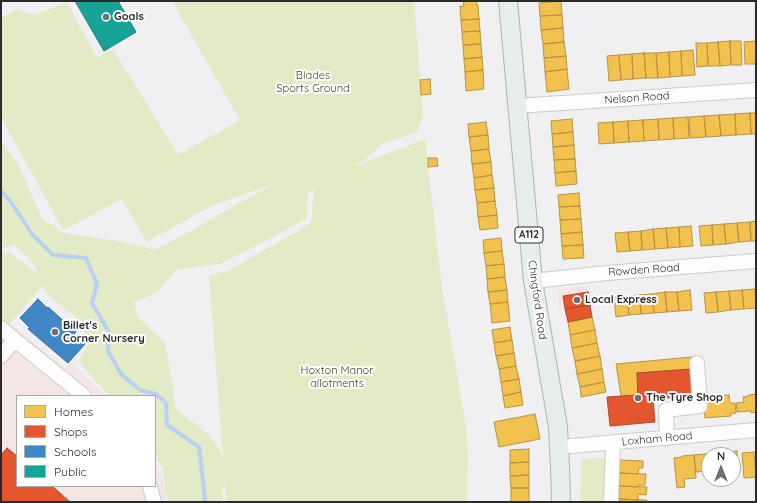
<!DOCTYPE html>
<style>
body{margin:0}
#map{position:relative;width:757px;height:503px;overflow:hidden;background:#f0eff1;font-family:Quicksand,sans-serif}
canvas{display:block}
.frame{position:absolute;inset:0;border:2px solid #2a2a2b;pointer-events:none}
.legend{position:absolute;left:16px;top:395px;width:140px;height:92px;box-sizing:border-box;background:#fff;border:1px solid #aaa;margin:0;padding:5px 7px;list-style:none;font-size:12px;color:#2a2a2b}
.legend li{display:flex;align-items:center;gap:8px;height:20px}
.legend b{width:20px;border:1px solid #aaa}
.north{position:absolute;left:701px;top:447px;width:40px;height:40px;box-sizing:border-box;background:#fff;border:1px solid #aaa;border-radius:50%;rotate:0deg;font-size:11px;font-weight:700;line-height:16px;text-align:center;color:#2a2a2b}
.north::after{content:'';display:block;margin:auto;width:14px;height:18px;background:#6f6f70;clip-path:polygon(50% 0,100% 100%,50% 72%,0 100%)}
</style>
<div id="map">
<canvas width="757" height="503"></canvas>
<div class="frame"></div>
<ul class="legend">
<li><b style="height:11px;background:#f2c14e"></b>Homes</li>
<li><b style="height:11px;background:#e4572e"></b>Shops</li>
<li><b style="height:11px;background:#3f88c5"></b>Schools</li>
<li><b style="height:11px;background:#17a398"></b>Public</li>
</ul>
<div class="north">N</div>
</div>
<script>
const ctx = document.querySelector('canvas').getContext('2d');
ctx.lineJoin = 'round';
function fillPath(path, color) { ctx.fillStyle = color; ctx.fill(path, 'evenodd'); }
const poly = rows => new Path2D(rows.map(r => 'M' + r).join(''));
function trace(path, color, width, dash) { ctx.strokeStyle = color; ctx.lineWidth = width; ctx.lineCap = dash ? 'butt' : 'round'; ctx.setLineDash(dash || []); ctx.stroke(path); }
function drawText(font, color, halo, rows, align = 'center') {
  ctx.font = font + ' Quicksand,sans-serif'; ctx.lineWidth = 4; ctx.setLineDash([]); ctx.textBaseline = 'middle'; ctx.strokeStyle = halo; ctx.fillStyle = color; for (const [text, x, y, turn = 0] of rows) {
    ctx.save(); ctx.translate(x, y); ctx.rotate((+turn || 0) * Math.PI / 180); ctx.textAlign = isNaN(turn) ? turn : align; if (halo) ctx.strokeText(text, 0, 0); ctx.fillText(text, 0, 0); ctx.restore();
  }
}
const commercial = poly([
 [590,286,595,304,560,310,557,289],
 [10,323,65,368,70,362,107,396,17,396,17,486,155,486,155,460,167,491,166,502,1,502,1,334]
]);
const green = poly([
 [172,1,414,1,423,115,417,132,382,144,365,160,356,166,425,139,442,289,466,426,468,454,467,502,226,502,225,483,222,489,223,502,168,502,162,467,155,456,155,396,110,396,91,376,79,361,88,344,79,320,48,295,43,285,1,334,1,252,10,253,38,274,31,260,14,245,1,249,1,141,19,165,42,219,64,233,83,236,125,242,155,250,191,231,234,206,276,183,209,207,147,242,122,199,63,230,1,117,1,18,16,9,34,15,67,2,97,58,113,49,178,155,240,120],
 [314,189,311,223,228,271,209,275,223,459,219,449,208,434,175,408,174,393,165,343,137,316,134,302,157,293,176,270,220,264,269,239,307,218,308,193],
 [609,457,608,502,580,502,581,459]
]);
const homes = poly([
 [463,1,476,1,477,5,478,5,479,19,461,20,460,6,464,6,463,1],
 [561,1,562,15,540,16,539,3,561,1],
 [562,15,563,28,541,30,540,16,562,15],
 [479,19,480,31,462,32,461,20,479,19],
 [563,28,564,42,543,44,541,30,563,28],
 [480,31,481,44,463,45,462,32,480,31],
 [730,41,731,65,720,66,718,42,730,41],
 [730,41,741,41,742,65,731,65,730,41],
 [756,41,756,64,745,64,744,42,756,41],
 [564,42,566,56,544,58,543,44,564,42],
 [718,42,720,66,708,66,707,43,718,42],
 [696,43,707,43,708,66,697,67,696,43],
 [481,44,482,57,464,59,463,45,481,44],
 [693,50,695,75,682,76,681,51,693,50],
 [681,51,682,76,670,77,669,52,681,51],
 [669,52,670,77,658,78,656,53,669,52],
 [644,53,646,78,633,79,632,54,644,53],
 [644,53,656,53,658,78,646,78,644,53],
 [632,54,633,79,621,80,619,55,632,54],
 [619,55,621,80,609,81,607,56,619,55],
 [566,56,567,69,545,72,544,58,566,56],
 [482,57,483,70,465,72,464,59,482,57],
 [567,69,569,89,547,92,545,72,567,69],
 [483,70,484,89,466,91,465,72,483,70],
 [430,79,431,94,421,95,420,80,430,79],
 [750,113,756,113,756,134,751,134,750,113],
 [750,113,751,134,736,135,735,114,750,113],
 [735,114,736,135,721,136,719,115,735,114],
 [719,115,721,136,706,137,704,116,719,115],
 [704,116,706,137,690,138,689,117,704,116],
 [688,117,689,138,674,139,673,118,688,117],
 [673,118,674,139,659,140,658,119,673,118],
 [572,119,573,132,552,134,551,121,572,119],
 [658,119,659,140,644,141,643,120,658,119],
 [643,120,644,141,629,142,628,121,643,120],
 [628,121,629,142,614,143,613,122,628,121],
 [486,122,488,135,469,137,468,124,486,122],
 [613,122,614,143,599,144,598,123,613,122],
 [573,132,574,145,553,147,552,134,573,132],
 [488,135,489,149,471,151,469,137,488,135],
 [574,145,575,159,554,160,553,147,574,145],
 [489,149,491,162,472,164,471,151,489,149],
 [428,158,437,158,438,166,428,167,428,158],
 [575,159,576,171,555,173,554,160,575,159],
 [491,162,492,175,474,178,472,164,491,162],
 [576,171,577,184,556,186,555,173,576,171],
 [492,175,494,188,475,190,474,178,492,175],
 [494,188,495,201,477,203,475,190,494,188],
 [579,193,580,206,559,207,558,195,579,193],
 [495,201,497,215,478,217,477,203,495,201],
 [580,206,581,219,560,220,559,207,580,206],
 [497,215,498,228,480,230,478,217,497,215],
 [581,219,582,232,561,234,560,220,581,219],
 [756,221,756,241,751,241,750,222,756,221],
 [750,222,751,241,739,242,737,223,750,222],
 [737,223,739,242,726,244,724,224,737,223],
 [724,224,726,244,713,245,712,225,724,224],
 [712,225,713,245,701,246,699,226,712,225],
 [691,226,693,246,680,247,679,227,691,226],
 [679,227,680,247,668,248,666,228,679,227],
 [666,228,668,248,655,249,653,229,666,228],
 [653,229,655,249,642,250,641,231,653,229],
 [641,231,642,250,630,251,628,232,641,231],
 [582,232,583,245,562,246,561,234,582,232],
 [628,232,630,251,617,252,615,233,628,232],
 [501,238,502,251,484,253,483,240,501,238],
 [583,245,584,258,563,259,562,246,583,245],
 [502,251,504,264,486,266,484,253,502,251],
 [504,264,505,277,487,279,486,266,504,264],
 [505,277,507,290,488,292,487,279,505,277],
 [755,289,756,308,744,309,742,290,755,289],
 [507,290,508,302,490,304,488,292,507,290],
 [690,290,692,310,679,311,677,292,690,290],
 [742,290,744,309,731,310,729,291,742,290],
 [729,291,731,310,718,312,716,292,729,291],
 [665,292,677,292,679,311,667,312,665,292],
 [665,292,667,312,654,313,652,294,665,292],
 [716,292,718,312,706,313,704,293,716,292],
 [652,294,654,313,641,314,640,295,652,294],
 [640,295,641,314,629,315,627,296,640,295],
 [627,296,629,315,616,317,614,297,627,296],
 [508,302,510,321,492,323,490,304,508,302],
 [592,317,595,330,570,335,568,322,592,317],
 [510,327,512,340,494,343,492,330,510,327],
 [595,330,597,343,572,348,570,335,595,330],
 [512,340,514,353,496,356,494,343,512,340],
 [597,343,600,356,575,361,572,348,597,343],
 [514,353,516,366,499,369,496,356,514,353],
 [600,356,602,369,577,374,575,361,600,356],
 [692,357,693,369,637,373,638,395,621,396,616,364,692,357],
 [516,366,519,379,501,382,499,369,516,366],
 [602,369,604,382,580,387,577,374,602,369],
 [519,379,521,392,503,396,501,382,519,379],
 [604,382,606,392,581,397,580,387,604,382],
 [521,392,523,405,505,408,503,396,521,392],
 [756,394,756,412,751,413,751,411,737,412,736,403,744,402,743,397,749,396,749,395,756,394],
 [729,395,730,403,735,403,736,413,731,414,731,416,705,418,703,397,729,395],
 [535,414,540,439,499,447,494,422,535,414],
 [529,449,529,462,510,463,510,450,529,449],
 [737,451,738,468,733,469,733,455,718,455,718,453,737,451],
 [754,452,756,477,744,478,742,453,754,452],
 [718,453,718,455,709,455,709,476,708,476,706,454,718,453],
 [706,454,708,471,696,472,694,455,706,454],
 [694,455,696,478,684,479,685,487,677,488,674,458,682,457,682,456,694,455],
 [620,460,643,461,643,468,639,468,638,474,619,473,620,460],
 [529,462,529,475,510,476,510,463,529,462],
 [619,473,646,474,645,485,638,485,638,487,619,486,619,473],
 [529,475,529,488,511,488,510,476,529,475],
 [619,486,647,487,646,495,638,494,638,500,619,499,619,486],
 [511,488,529,488,529,502,511,502,511,488],
 [619,499,647,500,647,502,619,502,619,499]
]);
const shops = poly([
 [588,292,590,305,565,309,563,296,588,292],
 [590,305,592,317,568,322,565,309,590,305],
 [692,369,695,396,653,399,655,422,610,426,607,397,638,395,637,373,692,369],
 [7,448,17,456,17,486,52,486,70,502,1,502,1,455,7,448]
]);
const schools = poly([
 [38,299,47,308,48,307,76,332,74,334,85,344,68,363,28,329,30,328,20,318,38,299]
]);
const public = poly([
 [75,1,118,1,136,32,104,51,75,1]
]);
const stream = poly([
 [1,191,11,202,32,234,53,255,86,258,97,284,92,303,109,332,108,351,121,374,140,390,156,394,166,403,167,425,199,447,205,498,204,502]
]);
const minor = poly([
 [517,106,756,90],
 [533,281,607,273,756,261],
 [1,328,15,340],
 [1,356,15,340,84,396],
 [667,438,666,410,700,406,697,363],
 [559,447,756,430],
 [150,486,154,502],
 [611,502,613,443]
]);
const major = poly([
 [508,1,533,281,558,427,560,467,561,502]
]);
const markers = [
 [106,17,4,"#6f6f70"],
 [577,300,4,"#6f6f70"],
 [55,332,4,"#6f6f70"],
 [638,398,4,"#6f6f70"]
];
const shields = [
 [529,235,28]
];
const shieldNames = [
 ["A112",529,235]
];
const poiNames = [
 ["Goals",114,17],
 ["Local Express",585,300],
 ["Billet's",63,326],
 ["Corner Nursery",63,339],
 ["The Tyre Shop",646,398]
];
const parkNames = [
 ["Blades",313,76],
 ["Sports Ground",313,89],
 ["Hoxton Manor",337,371],
 ["allotments",337,384]
];
const streetNames = [
 ["Nelson Road",637,98,-4],
 ["Rowden Road",644,270,-4],
 ["Chingford Road",537,300,82],
 ["Loxham Road",657,439,-5]
];
fillPath(commercial, '#f4e6e4');
fillPath(green, '#e2ebc5');
fillPath(homes, '#f2c14e');
trace(homes, '#b69444', 1);
fillPath(shops, '#e4572e');
trace(shops, '#ac4a2d', 1);
fillPath(schools, '#3f88c5');
trace(schools, '#396c97', 1);
fillPath(public, '#17a398');
trace(public, '#1d7f77', 1);
trace(stream, '#b8d1f2', 4);
trace(minor, '#cccbcd', 16);
trace(major, '#a7b7b6', 20);
trace(minor, '#fdfdfd', 14);
trace(major, '#e6efee', 18);
for (const [x, y, r, color] of markers) { const dot = new Path2D(); dot.arc(x, y, r, 0, 2 * Math.PI); ctx.fillStyle = color; ctx.fill(dot); trace(dot, '#fff', 1.5); }
for (const [x, y, w] of shields) { const box = new Path2D(); box.roundRect(x - w / 2, y - 8, w, 16, 3); ctx.fillStyle = '#fff'; ctx.fill(box); trace(box, '#2a2a2b', 1); }
drawText('bold 10px', '#2a2a2b', null, shieldNames);
drawText('bold 11px', '#2a2a2b', '#fff', poiNames, 'left');
drawText('11px', '#40481f', '#fff', parkNames);
drawText('11px', '#2a2a2b', '#fff', streetNames);
</script>
